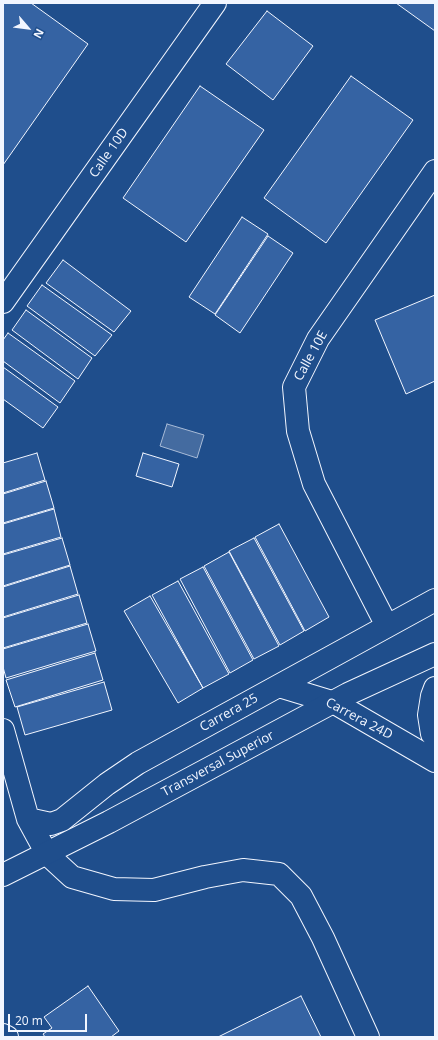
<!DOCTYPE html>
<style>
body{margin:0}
#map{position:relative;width:438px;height:1040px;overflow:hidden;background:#1f4e8c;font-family:"Open Sans",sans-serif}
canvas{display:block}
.frame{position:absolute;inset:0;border:4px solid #f2f6ff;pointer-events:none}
.north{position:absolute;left:8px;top:8px;width:40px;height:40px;-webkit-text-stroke:3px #1f4e8c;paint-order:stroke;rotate:118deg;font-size:11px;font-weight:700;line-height:16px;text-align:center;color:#f2f6ff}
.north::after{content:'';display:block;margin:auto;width:14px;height:18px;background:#f2f6ff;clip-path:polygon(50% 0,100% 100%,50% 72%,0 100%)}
.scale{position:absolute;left:8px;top:1014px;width:79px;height:18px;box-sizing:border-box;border:2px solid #f2f6ff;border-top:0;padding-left:5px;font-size:12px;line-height:14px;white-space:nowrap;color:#f2f6ff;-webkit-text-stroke:3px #1f4e8c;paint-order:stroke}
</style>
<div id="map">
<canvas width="438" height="1040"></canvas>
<div class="frame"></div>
<div class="north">N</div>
<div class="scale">20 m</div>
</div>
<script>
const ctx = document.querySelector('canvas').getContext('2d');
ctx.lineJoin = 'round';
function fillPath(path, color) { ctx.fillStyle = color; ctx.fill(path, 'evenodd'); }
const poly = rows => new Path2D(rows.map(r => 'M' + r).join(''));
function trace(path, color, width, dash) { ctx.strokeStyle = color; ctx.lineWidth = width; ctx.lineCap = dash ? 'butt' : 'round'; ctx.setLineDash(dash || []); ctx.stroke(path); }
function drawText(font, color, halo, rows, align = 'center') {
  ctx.font = font + ' "Open Sans",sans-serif'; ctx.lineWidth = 3; ctx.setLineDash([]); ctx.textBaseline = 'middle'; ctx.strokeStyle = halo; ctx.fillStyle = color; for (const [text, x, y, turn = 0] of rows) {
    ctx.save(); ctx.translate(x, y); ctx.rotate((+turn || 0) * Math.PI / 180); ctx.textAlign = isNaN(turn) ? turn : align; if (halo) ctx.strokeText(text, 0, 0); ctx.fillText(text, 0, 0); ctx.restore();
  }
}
const water = poly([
 [167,424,204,435,197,458,160,446,167,424]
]);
const building = poly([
 [3,3,31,3,88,44,3,165,3,3],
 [396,3,435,3,435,31,396,3],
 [267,11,313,46,273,100,226,64,267,11],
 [351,76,413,120,326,243,264,198,351,76],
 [200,86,264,130,186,242,123,198,200,86],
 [242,217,268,234,215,314,189,297,242,217],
 [268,236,293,253,240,333,215,315,268,236],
 [63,260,131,311,114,332,46,283,63,260],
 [42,285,112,335,95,356,27,306,42,285],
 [435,295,435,381,406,394,375,320,435,295],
 [26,310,92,358,78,379,12,330,26,310],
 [8,333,75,381,60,403,3,361,3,340,8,333],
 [3,367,58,407,43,428,3,399,3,367],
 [37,453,45,480,3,493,3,463,37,453],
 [143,453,179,464,172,487,136,476,143,453],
 [46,481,54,508,3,523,3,494,46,481],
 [54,509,61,537,3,554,3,524,54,509],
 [279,524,329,617,305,631,255,537,279,524],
 [62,538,70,565,3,586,3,555,62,538],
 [254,538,304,631,280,645,229,551,254,538],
 [229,552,279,646,254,659,204,566,229,552],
 [70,566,78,594,3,617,3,587,70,566],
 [203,567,253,660,230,673,180,579,203,567],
 [178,581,229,674,203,688,152,595,178,581],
 [79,595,87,623,3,648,3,618,79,595],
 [150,596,203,688,178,703,124,611,150,596],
 [88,624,96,651,6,678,3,667,3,649,88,624],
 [95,653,103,680,15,707,6,680,95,653],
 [104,682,112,710,25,735,17,707,104,682],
 [88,986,119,1031,111,1037,45,1037,43,1034,52,1028,44,1017,88,986],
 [301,996,321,1037,218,1037,301,996]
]);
const minor = poly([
 [3,302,215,3],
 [387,626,314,484,298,431,294,387,318,339,435,171],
 [279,686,335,703,435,761],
 [435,688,432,696,429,715,432,734,435,737],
 [3,730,28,819,47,854,72,877,114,889,154,890,205,877,243,870,279,874,301,896,323,938,368,1037],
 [28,819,51,824,62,820,107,784,138,763,435,600],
 [3,1035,7,1037]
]);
const secondary = poly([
 [3,875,109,822,348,694,435,654]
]);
const streetNames = [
 ["Calle 10D",109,153,-55],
 ["Calle 10E",311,356,-61],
 ["Carrera 25",229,713,-29],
 ["Carrera 24D",359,719,28],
 ["Transversal Superior",218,764,-28]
];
fillPath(water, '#446ba0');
trace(water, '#a8bbd7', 1);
fillPath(building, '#3563a3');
trace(building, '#f2f6ff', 1);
trace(minor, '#f2f6ff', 24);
trace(secondary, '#f2f6ff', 24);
trace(minor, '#1f4e8c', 22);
trace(secondary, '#1f4e8c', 22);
drawText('13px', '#f2f6ff', '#1f4e8c', streetNames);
</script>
